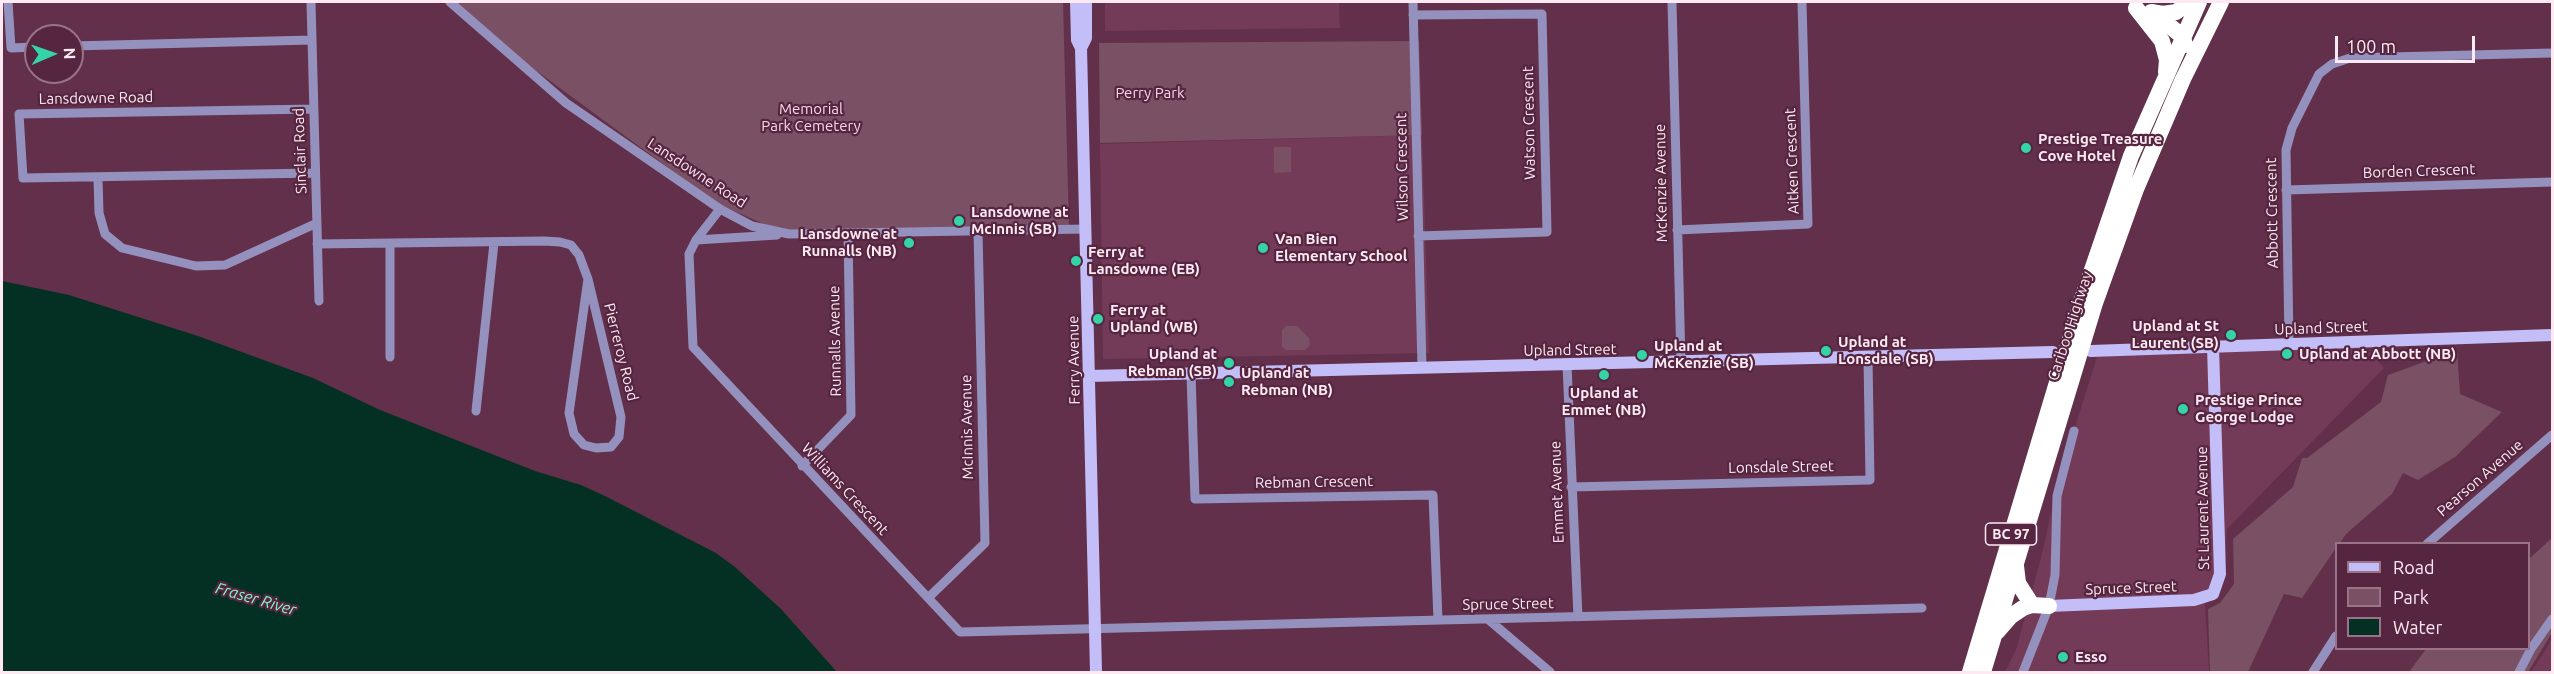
<!DOCTYPE html>
<style>
body{margin:0}
#map{position:relative;width:2554px;height:674px;overflow:hidden;background:#62304a;font-family:Ubuntu,sans-serif}
canvas{display:block}
.frame{position:absolute;inset:0;border:3px solid #fde9f2;pointer-events:none}
.legend{position:absolute;left:2335px;top:542px;width:195px;height:108px;box-sizing:border-box;background:#562540;border:2px solid #997387;margin:0;padding:8px 10px;list-style:none;font-size:18px;color:#fde9f2}
.legend li{display:flex;align-items:center;gap:12px;height:30px}
.legend b{width:30px;border:2px solid #997387}
.north{position:absolute;left:24px;top:24px;width:60px;height:60px;box-sizing:border-box;background:#562540;border:2px solid #997387;border-radius:50%;rotate:88deg;font-size:16px;font-weight:700;line-height:24px;text-align:center;color:#fde9f2}
.north::after{content:'';display:block;margin:auto;width:21px;height:27px;background:#35d4a7;clip-path:polygon(50% 0,100% 100%,50% 72%,0 100%)}
.scale{position:absolute;left:2335px;top:36px;width:140px;height:27px;box-sizing:border-box;border:3px solid #fde9f2;border-top:0;padding-left:8px;font-size:18px;line-height:21px;white-space:nowrap;color:#fde9f2;-webkit-text-stroke:4px #562540;paint-order:stroke}
</style>
<div id="map">
<canvas width="2554" height="674"></canvas>
<div class="frame"></div>
<ul class="legend">
<li><b style="height:8px;background:#c3bef7"></b>Road</li>
<li><b style="height:16px;background:#7a5064"></b>Park</li>
<li><b style="height:16px;background:#043023"></b>Water</li>
</ul>
<div class="north">N</div>
<div class="scale">100 m</div>
</div>
<script>
const ctx = document.querySelector('canvas').getContext('2d');
ctx.lineJoin = 'round';
function fillPath(path, color) { ctx.fillStyle = color; ctx.fill(path, 'evenodd'); }
const poly = rows => new Path2D(rows.map(r => 'M' + r).join(''));
function trace(path, color, width, dash) { ctx.strokeStyle = color; ctx.lineWidth = width; ctx.lineCap = dash ? 'butt' : 'round'; ctx.setLineDash(dash || []); ctx.stroke(path); }
function drawText(font, color, halo, rows, align = 'center') {
  ctx.font = font + ' Ubuntu,sans-serif'; ctx.lineWidth = 4.5; ctx.setLineDash([]); ctx.textBaseline = 'middle'; ctx.strokeStyle = halo; ctx.fillStyle = color; for (const [text, x, y, turn = 0] of rows) {
    ctx.save(); ctx.translate(x, y); ctx.rotate((+turn || 0) * Math.PI / 180); ctx.textAlign = isNaN(turn) ? turn : align; if (halo) ctx.strokeText(text, 0, 0); ctx.fillText(text, 0, 0); ctx.restore();
  }
}
const built = poly([
 [1105,2,1339,2,1340,28,1105,31],
 [1422,135,1429,353,1103,359,1100,144],
 [2359,340,2384,368,2227,529,2224,578,2205,603,2209,672,2005,672,2016,650,2043,550,2056,488,2097,357],
 [2552,638,2552,672,2531,672,2546,649]
]);
const green = poly([
 [456,2,1063,2,1069,227,791,236,716,203,515,55],
 [1419,41,1422,135,1100,143,1099,43],
 [1274,147,1291,147,1291,172,1274,173],
 [1286,326,1297,326,1309,338,1310,345,1305,350,1286,350,1282,347,1282,330],
 [2457,350,2460,394,2502,412,2455,457,2418,480,2403,473,2392,494,2346,534,2340,543,2336,544,2336,548,2302,598,2284,594,2248,672,2210,672,2208,609,2220,603,2234,584,2233,539,2293,487,2302,458,2307,458,2381,402,2388,375],
 [2552,538,2552,633,2528,672,2409,672,2426,649,2528,648,2529,559]
]);
const water = poly([
 [2,281,69,295,198,336,313,378,380,410,535,471,581,485,607,497,716,553,735,567,781,609,837,672,2,672]
]);
const street = poly([
 [8,2,11,48,36,47],
 [311,2,319,301],
 [450,2,566,103,720,209,752,226,789,234,1086,229],
 [1413,2,1422,368],
 [1672,2,1681,363],
 [1413,15,1542,14,1547,232,1418,236],
 [72,46,312,40],
 [314,109,19,114,23,178,315,173],
 [98,178,99,213,105,234,122,248,196,266,225,265,317,223],
 [2286,190,2552,182],
 [720,209,696,240,689,254,693,347,960,632,1922,608],
 [1677,230,1808,224,1802,2],
 [696,240,777,235],
 [317,244,544,241,560,242,571,245,579,255,588,279,621,417,619,437,611,447,596,448,584,445,574,434,569,413,588,279],
 [390,244,390,357],
 [2289,344,2286,150,2292,128,2319,74,2332,64,2350,58,2552,53],
 [1567,365,1578,617],
 [1191,374,1195,499,1433,495,1438,620],
 [476,411,494,243],
 [802,466,851,415,848,233],
 [1571,487,1870,480,1868,359],
 [2427,544,2552,435],
 [928,598,985,543,978,231],
 [1489,620,1550,672],
 [2023,672,2049,606,2055,575,2057,496,2074,431],
 [2313,672,2336,636],
 [2519,672,2531,649,2552,619]
]);
const secondary = poly([
 [1076,2,1077,40,1081,48,1096,672],
 [1081,48,1086,38,1086,2],
 [2091,351,2552,335],
 [1089,376,2053,352],
 [2049,606,2194,600,2213,594,2220,574,2213,347]
]);
const highway = poly([
 [2136,8,2162,41,2167,60,2166,72],
 [2151,12,2163,14,2176,12,2190,2],
 [2153,12,2183,37,2185,45],
 [2016,566,2018,583,2032,605],
 [1997,632,2011,616,2023,608,2032,605,2049,606],
 [1970,672,2082,299,2131,156,2199,2],
 [1983,672,2095,303,2136,189,2183,79,2221,2]
]);
const markers = [
 [2026,148,6,"#35d4a7"],
 [959,221,6,"#35d4a7"],
 [909,243,6,"#35d4a7"],
 [1263,248,6,"#35d4a7"],
 [1076,261,6,"#35d4a7"],
 [1098,319,6,"#35d4a7"],
 [2231,335,6,"#35d4a7"],
 [1826,351,6,"#35d4a7"],
 [2287,354,6,"#35d4a7"],
 [1642,355,6,"#35d4a7"],
 [1229,363,6,"#35d4a7"],
 [1604,375,6,"#35d4a7"],
 [1229,382,6,"#35d4a7"],
 [2183,409,6,"#35d4a7"],
 [2063,657,6,"#35d4a7"]
];
const shields = [
 [2011,534,51]
];
const shieldNames = [
 ["BC 97",2011,534]
];
const parkNames = [
 ["Perry Park",1150,93],
 ["Memorial",811,109],
 ["Park Cemetery",811,126]
];
const streetNames = [
 ["Lansdowne Road",96,98,-1],
 ["Watson Crescent",1529,123,-91],
 ["Sinclair Road",300,151,-92],
 ["Aitken Crescent",1792,161,-92],
 ["Wilson Crescent",1402,167,-91],
 ["Borden Crescent",2419,171,-2],
 ["Lansdowne Road",697,173,33],
 ["McKenzie Avenue",1661,183,-91],
 ["Abbott Crescent",2272,213,-91],
 ["Cariboo Highway",2070,326,-72],
 ["Upland Street",2321,328,-2],
 ["Runnalls Avenue",835,341,-91],
 ["Upland Street",1570,350,-1],
 ["Pierreroy Road",621,352,76],
 ["Ferry Avenue",1074,360,-91],
 ["McInnis Avenue",967,427,-91],
 ["Lonsdale Street",1781,467,-1],
 ["Pearson Avenue",2480,478,-41],
 ["Rebman Crescent",1314,482,-1],
 ["Williams Crescent",845,489,47],
 ["Emmet Avenue",1557,492,-92],
 ["St Laurent Avenue",2203,508,-91],
 ["Spruce Street",2131,588,-2],
 ["Spruce Street",1508,604,-1]
];
const poiNames = [
 ["Prestige Treasure",2038,139],
 ["Cove Hotel",2038,156],
 ["Lansdowne at",971,212],
 ["McInnis (SB)",971,229],
 ["Lansdowne at",897,234,"right"],
 ["Runnalls (NB)",897,251,"right"],
 ["Van Bien",1275,239],
 ["Elementary School",1275,256],
 ["Ferry at",1088,252],
 ["Lansdowne (EB)",1088,269],
 ["Ferry at",1110,310],
 ["Upland (WB)",1110,327],
 ["Upland at St",2219,326,"right"],
 ["Laurent (SB)",2219,343,"right"],
 ["Upland at",1838,342],
 ["Lonsdale (SB)",1838,359],
 ["Upland at",1654,346],
 ["McKenzie (SB)",1654,363],
 ["Upland at",1217,354,"right"],
 ["Rebman (SB)",1217,371,"right"],
 ["Upland at Abbott (NB)",2299,354],
 ["Upland at",1241,373],
 ["Rebman (NB)",1241,390],
 ["Upland at",1604,393,"center"],
 ["Emmet (NB)",1604,410,"center"],
 ["Prestige Prince",2195,400],
 ["George Lodge",2195,417],
 ["Esso",2075,657]
];
const waterNames = [
 ["Fraser River",256,599,16]
];
fillPath(built, '#733b58');
fillPath(green, '#7a5064');
fillPath(water, '#043023');
trace(street, '#9591be', 9);
trace(secondary, '#c3bef7', 12);
trace(highway, '#fff', 16);
for (const [x, y, r, color] of markers) { const dot = new Path2D(); dot.arc(x, y, r, 0, 2 * Math.PI); ctx.fillStyle = color; ctx.fill(dot); trace(dot, '#562540', 2); }
for (const [x, y, w] of shields) { const box = new Path2D(); box.roundRect(x - w / 2, y - 11, w, 22, 4.5); ctx.fillStyle = '#562540'; ctx.fill(box); trace(box, '#fde9f2', 1.5); }
drawText('bold 14px', '#fde9f2', null, shieldNames);
drawText('15px', '#fbd6e7', '#562540', parkNames);
drawText('15px', '#fde9f2', '#562540', streetNames);
drawText('bold 15px', '#fde9f2', '#562540', poiNames, 'left');
drawText('italic 16px', '#84f2cc', '#562540', waterNames);
</script>
